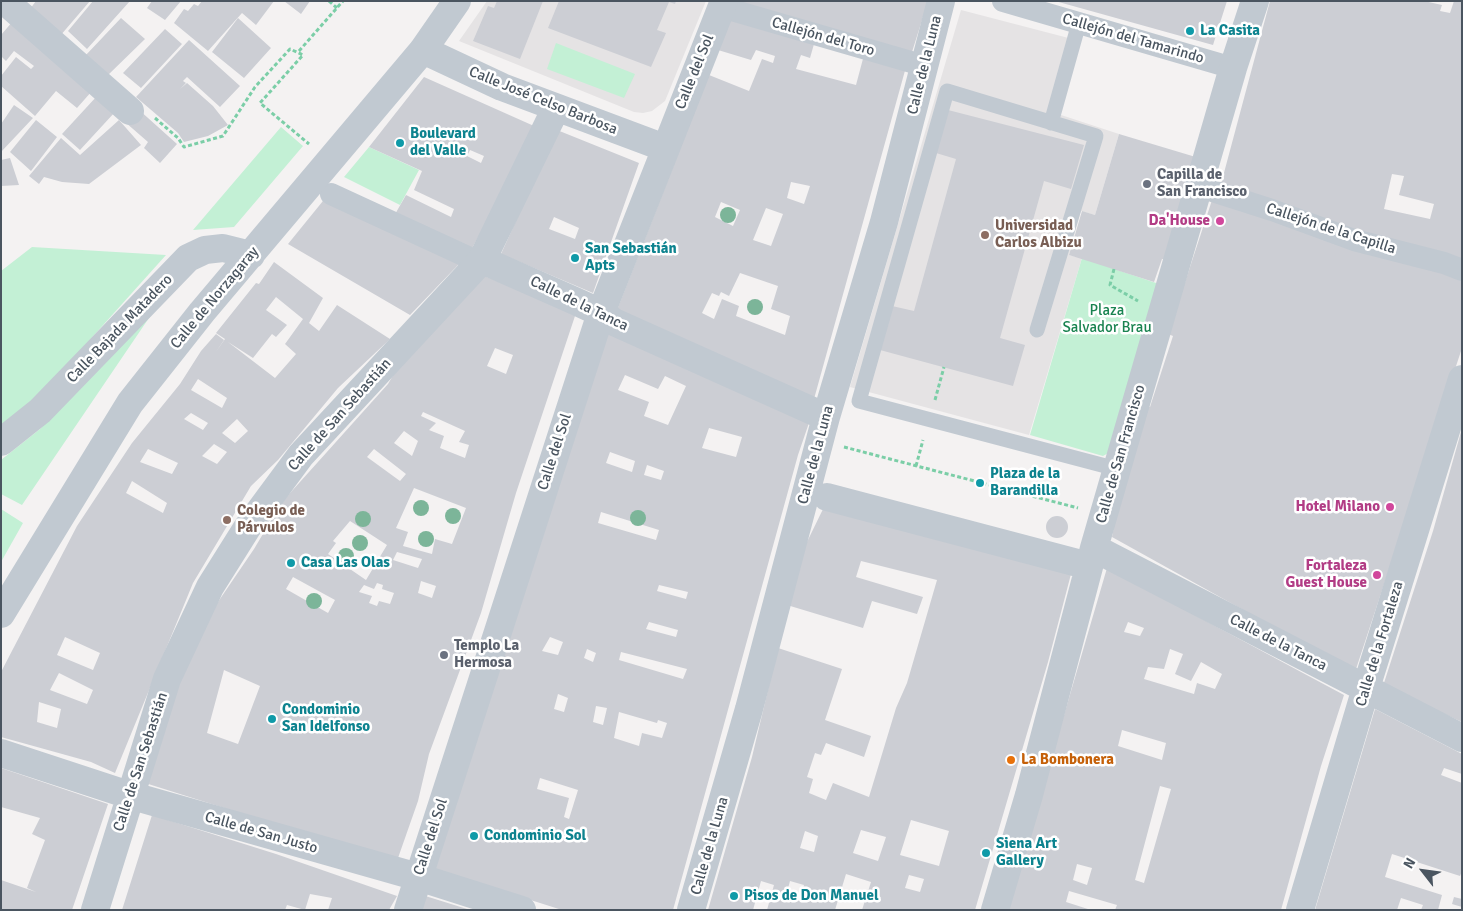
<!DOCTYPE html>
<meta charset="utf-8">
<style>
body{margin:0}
#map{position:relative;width:1463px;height:911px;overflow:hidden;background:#f4f2f2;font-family:Signika,sans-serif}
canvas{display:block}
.frame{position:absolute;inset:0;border:2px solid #4a5560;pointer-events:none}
.north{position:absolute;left:1398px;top:846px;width:50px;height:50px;-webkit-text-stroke:4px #fff;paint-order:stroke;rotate:300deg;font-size:14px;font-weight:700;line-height:20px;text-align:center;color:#4a5560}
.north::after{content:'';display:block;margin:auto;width:18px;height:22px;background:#4a5560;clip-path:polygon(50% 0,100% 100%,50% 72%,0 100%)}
</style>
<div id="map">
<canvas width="1463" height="911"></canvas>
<div class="frame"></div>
<div class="north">N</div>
</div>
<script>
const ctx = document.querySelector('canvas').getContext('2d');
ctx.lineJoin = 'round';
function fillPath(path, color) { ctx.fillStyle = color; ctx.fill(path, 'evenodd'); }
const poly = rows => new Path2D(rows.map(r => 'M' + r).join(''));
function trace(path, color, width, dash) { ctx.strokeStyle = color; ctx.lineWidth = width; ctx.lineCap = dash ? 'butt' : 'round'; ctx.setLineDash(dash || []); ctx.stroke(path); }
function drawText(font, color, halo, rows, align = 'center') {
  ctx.font = font + ' Signika,sans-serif'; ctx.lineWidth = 5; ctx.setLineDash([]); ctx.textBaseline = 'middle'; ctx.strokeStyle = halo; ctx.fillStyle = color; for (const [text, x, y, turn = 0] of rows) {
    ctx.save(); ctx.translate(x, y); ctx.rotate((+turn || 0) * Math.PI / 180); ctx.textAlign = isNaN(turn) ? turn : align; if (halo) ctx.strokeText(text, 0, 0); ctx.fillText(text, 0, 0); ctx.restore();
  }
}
const education = poly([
 [487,1,706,1,665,101,652,111,643,113,634,112,459,41],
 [961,10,1080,41,1058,114,1119,134,1095,215,1081,211,1069,255,1082,258,1029,435,850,387]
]);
const green = poly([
 [556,43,635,74,624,98,547,69],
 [281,127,303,146,234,227,193,230],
 [369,147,419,170,400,205,344,177],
 [32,247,166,255,35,401,1,430,1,271],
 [1082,258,1162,285,1110,452,1103,456,1030,435],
 [153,312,22,505,1,494,1,460,40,429],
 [1,509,23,523,1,562]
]);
const building = poly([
 [36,1,90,1,60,36,30,9],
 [93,1,130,1,87,49,68,31],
 [152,1,181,1,165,20,147,8],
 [202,1,274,1,256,25,242,13,208,51,174,23,184,9,188,11,194,4,198,6],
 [284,1,310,1,301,14],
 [497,1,543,1,520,59,473,41,488,6,494,8],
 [559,1,676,1,675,4,669,2,657,30,666,33,651,67,548,28],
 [734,1,928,1,912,52],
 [1055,1,1227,1,1213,45],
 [1270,1,1424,1,1442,5,1440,11,1450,13,1454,1,1462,1,1462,260,1377,240,1221,184],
 [1392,174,1404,176,1399,195,1434,204,1430,219,1384,209],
 [121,18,145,39,107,76,85,56],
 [238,18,271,48,244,78,212,52],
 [728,18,814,44,810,58,801,55,796,69,856,85,864,55,906,67,814,399,617,310,709,75,749,91,762,59,773,63,775,56,756,50,751,60,718,50],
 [791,182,810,186,804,204,787,198],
 [721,202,740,210,733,226,715,217],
 [766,208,783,214,771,246,753,240],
 [740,273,778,286,771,309,790,316,785,335,736,316,739,306,722,299,714,319,702,313,712,293,719,296,721,292,729,296],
 [13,21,92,91,77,108,56,91,35,116,1,86,1,76,16,57,31,69,34,66,14,51,6,61,1,56,1,35],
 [165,29,182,44,141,88,123,73],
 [189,40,240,86,220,107,187,77,183,81,186,83,180,89,187,83,213,106,228,125,208,136,184,142,178,133,136,97],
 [424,77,534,126,497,203,470,252,394,216,406,195,451,217,454,209,414,190,422,171,369,147],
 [470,150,484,156,481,163,467,156],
 [97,96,115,112,80,150,62,134],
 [14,105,33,118,1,152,1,124],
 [138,109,177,144,160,163,144,148,148,142,125,122],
 [948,110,1084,145,1071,189,1044,181,1000,338,1025,345,1013,386,880,350,892,306,914,311,956,159,936,153],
 [36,120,57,137,31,171,10,152],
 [119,120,141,145,89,184,62,182,44,177,39,184,29,176,61,138,80,155],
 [557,130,639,163,593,293,501,254],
 [554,217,579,228,575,239,549,229],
 [1119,134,1199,158,1167,260,1162,259,1154,282,1069,255,1082,211,1095,215],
 [10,158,19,185,1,186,1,160],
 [327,196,459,264,410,315,288,244],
 [1213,197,1462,277,1462,348,1356,669,1274,627,1112,537,1119,501,1144,405,1150,407,1173,336,1168,334],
 [274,262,323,298,309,323,319,331,337,305,390,339,338,388,278,460,251,486,193,583,115,773,91,762,1,737,1,672,77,526,132,443,180,384,201,351,216,334,224,340,215,353,225,339,216,333,256,283,259,284],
 [276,297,303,319,285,344,296,354,275,378,228,342,253,358,272,334,276,337,287,325,266,310],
 [198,379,227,398,222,408,191,390],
 [191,413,208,423,203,430,184,419],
 [237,419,248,431,235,443,222,433],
 [214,444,227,452,217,464,202,456],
 [148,449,178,463,172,474,140,462],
 [132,481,167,503,163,513,126,493],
 [65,637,100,653,93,670,57,655],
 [59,673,93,690,87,704,50,690],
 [39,702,61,709,57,728,37,722],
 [482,275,576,313,516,493,481,613,429,754,418,801,398,858,259,819,142,782,190,652,207,618,254,549,282,502,388,384,395,372],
 [495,348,513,355,506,374,487,366],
 [423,412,465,431,459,442,469,445,465,458,440,448,444,436,429,430,436,423,421,416],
 [404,431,418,441,412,456,394,443],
 [374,449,406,474,400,481,367,457],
 [414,488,466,508,452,544,435,539,432,554,403,546,408,532,396,528],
 [350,521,387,545,366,580,328,554,336,543,333,541],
 [397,552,422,559,418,568,393,560],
 [293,577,335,600,328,613,286,589],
 [421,581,436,586,432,598,418,593],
 [377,583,383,585,382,589,394,593,390,604,379,601,377,606,369,603,372,596,359,592,364,585,374,589],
 [224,670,260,686,238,744,207,733],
 [608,327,811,417,798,455,673,910,562,910,427,867],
 [625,375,658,389,665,376,686,386,668,425,644,416,649,402,618,390],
 [709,428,742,437,736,457,702,448],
 [610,452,635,461,632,472,606,463],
 [647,465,664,471,661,480,644,475],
 [601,512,659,530,656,540,598,523],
 [659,585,688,592,686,599,657,591],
 [649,622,678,630,676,637,646,629],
 [550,637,563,642,558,655,542,651],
 [587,649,596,653,593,662,584,658],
 [621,652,687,669,683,679,619,660],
 [558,694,568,698,564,712,554,709],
 [596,706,607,708,603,725,593,722],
 [619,712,657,723,658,720,667,723,662,738,642,733,639,746,614,738],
 [540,778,578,790,569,819,564,817,569,798,537,789],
 [1461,432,1462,432,1462,722,1383,686,1433,531],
 [824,507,1071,574,1048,662,975,910,862,910,871,882,846,874,835,910,767,910,774,885,761,881,753,910,708,910,752,757,778,648,842,669,825,720,871,736,864,757,826,743,821,755,815,753,807,777,813,779,809,793,826,800,833,783,869,797,896,708,907,683,937,580,861,561,856,577,923,597,917,614,872,601,863,628,787,605,806,544],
 [911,820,949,831,939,866,900,855],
 [861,830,886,837,878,861,853,853],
 [805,831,818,836,814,852,800,848],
 [909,875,924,879,920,892,905,888],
 [790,881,804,885,800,901,786,896],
 '1046 527a11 11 0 1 1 22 0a11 11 0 1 1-22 0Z',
 [1107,568,1344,695,1321,766,1281,910,1115,910,1117,905,1069,891,1066,902,1091,910,1007,910],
 [1128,622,1144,628,1140,636,1124,632],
 [1170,649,1183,654,1175,674,1191,681,1201,662,1222,674,1215,689,1197,683,1194,694,1144,679,1148,667,1164,669],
 [1122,730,1166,743,1162,760,1118,746],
 [1160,786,1171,789,1144,883,1135,880],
 [1077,864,1092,868,1087,885,1073,880],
 [1375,709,1462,754,1462,774,1444,768,1441,775,1462,783,1462,871,1460,876,1392,854,1385,877,1442,895,1438,910,1421,910,1423,905,1401,898,1397,910,1315,910],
 [1,768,108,804,72,910,1,910,1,880,36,892,27,888,45,840,32,834,40,818,1,807],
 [152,815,276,854,397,896,389,910,328,910,332,898,310,894,305,910,287,905,285,910,122,910],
 [419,894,467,909,467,910,414,910],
 [1454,897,1462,899,1462,907,1452,904]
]);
const path = poly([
 [329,1,337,8],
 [299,51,343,1],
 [155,118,178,138,184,147,223,136,255,87,290,49,303,55,260,103,309,144],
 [1114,269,1110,285,1138,301],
 [935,400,944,367],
 [844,447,1078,508],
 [916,466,923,440]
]);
const service = poly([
 [1051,123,1079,23],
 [1037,330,1096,136,947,91,859,401,1117,469]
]);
const pedestrian = poly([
 [1003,1,1233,68],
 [721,7,925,66],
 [1200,187,1272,210,1354,240,1444,263,1462,270],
 [331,194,472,259,482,260]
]);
const minor = poly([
 [7,3,130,111],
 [423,50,502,87,665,148],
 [482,260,575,301,601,313,614,322,826,417],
 [1,442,40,411,188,258,205,250,223,248,251,255],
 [827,497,1089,566],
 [1094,548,1462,738],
 [1,614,130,403,202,312,423,50,457,1],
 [1,753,129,795,418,877,522,910],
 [95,910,167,679,210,587,247,528,301,455,482,260,556,108],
 [408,910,601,313,724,1],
 [691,910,749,709,826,417,884,222,941,1],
 [995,910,1029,795,1094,548,1233,68,1255,1],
 [1300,910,1366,688,1462,379]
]);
const trees = [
 [728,215],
 [755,307],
 [421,508],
 [453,516],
 [638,518],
 [363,519],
 [426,539],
 [360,543],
 [346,556],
 [314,601]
];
const markers = [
 [1190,31,5,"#0f9aa8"],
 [400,143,5,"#0f9aa8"],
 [1147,184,5,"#6b7280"],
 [1220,221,5,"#d1479c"],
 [985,235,5,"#8d6e63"],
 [575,258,5,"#0f9aa8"],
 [980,483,5,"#0f9aa8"],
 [1390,507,5,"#d1479c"],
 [227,520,5,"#8d6e63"],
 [291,563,5,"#0f9aa8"],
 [1377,575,5,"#d1479c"],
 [444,655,5,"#6b7280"],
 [272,719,5,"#0f9aa8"],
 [1011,760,5,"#e8710a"],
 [474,836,5,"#0f9aa8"],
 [986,853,5,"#0f9aa8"],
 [734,896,5,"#0f9aa8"]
];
const cultureNames = [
 ["La Casita",1200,31],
 ["Boulevard",410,134],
 ["del Valle",410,151],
 ["San Sebastián",585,249],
 ["Apts",585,266],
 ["Plaza de la",990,474],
 ["Barandilla",990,491],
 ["Casa Las Olas",301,563],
 ["Condominio",282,710],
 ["San Idelfonso",282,727],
 ["Condominio Sol",484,836],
 ["Siena Art",996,844],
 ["Gallery",996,861],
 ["Pisos de Don Manuel",744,896]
];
const streetNames = [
 ["Callejón del Toro",823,37,16],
 ["Callejón del Tamarindo",1133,39,16],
 ["Calle de la Luna",925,65,-76],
 ["Calle del Sol",695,72,-68],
 ["Calle José Celso Barbosa",543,101,22],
 ["Callejón de la Capilla",1331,229,18],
 ["Calle de Norzagaray",215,298,-50],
 ["Calle de la Tanca",579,304,26],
 ["Calle Bajada Matadero",120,329,-46],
 ["Calle de San Sebastián",340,415,-48],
 ["Calle del Sol",555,452,-72],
 ["Calle de San Francisco",1121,454,-74],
 ["Calle de la Luna",816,455,-75],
 ["Calle de la Tanca",1278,643,27],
 ["Calle de la Fortaleza",1380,644,-73],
 ["Calle de San Sebastián",141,762,-72],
 ["Calle de San Justo",261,833,16],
 ["Calle del Sol",431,837,-72],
 ["Calle de la Luna",710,846,-74]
];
const worshipNames = [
 ["Capilla de",1157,175],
 ["San Francisco",1157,192],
 ["Templo La",454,646],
 ["Hermosa",454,663]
];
const hotelNames = [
 ["Da'House",1210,221],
 ["Hotel Milano",1380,507],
 ["Fortaleza",1367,566],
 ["Guest House",1367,583]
];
const educationNames = [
 ["Universidad",995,226],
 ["Carlos Albizu",995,243],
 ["Colegio de",237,511],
 ["Párvulos",237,528]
];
const parkNames = [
 ["Plaza",1107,311],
 ["Salvador Brau",1107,328]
];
const foodNames = [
 ["La Bombonera",1021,760]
];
fillPath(education, '#e5e3e4');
fillPath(green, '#c3f0d5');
fillPath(building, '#ccced4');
trace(path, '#7bcea7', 3, [4, 2.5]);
trace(service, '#c1c9d1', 15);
trace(pedestrian, '#c1c9d1', 22);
trace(minor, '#c1c9d1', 28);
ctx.fillStyle = '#7cb599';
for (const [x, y] of trees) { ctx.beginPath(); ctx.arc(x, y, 8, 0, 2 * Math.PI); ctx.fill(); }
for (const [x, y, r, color] of markers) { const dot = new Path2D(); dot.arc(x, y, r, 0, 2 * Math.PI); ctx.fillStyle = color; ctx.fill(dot); trace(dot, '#fff', 2); }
drawText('bold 15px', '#0d838f', '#fff', cultureNames, 'left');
drawText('15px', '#4a5560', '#fff', streetNames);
drawText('bold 15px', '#5b616d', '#fff', worshipNames, 'left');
drawText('bold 15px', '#b23c85', '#fff', hotelNames, 'right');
drawText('bold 15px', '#785e54', '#fff', educationNames, 'left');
drawText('15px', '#198350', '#fff', parkNames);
drawText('bold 15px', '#c56008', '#fff', foodNames, 'left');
</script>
